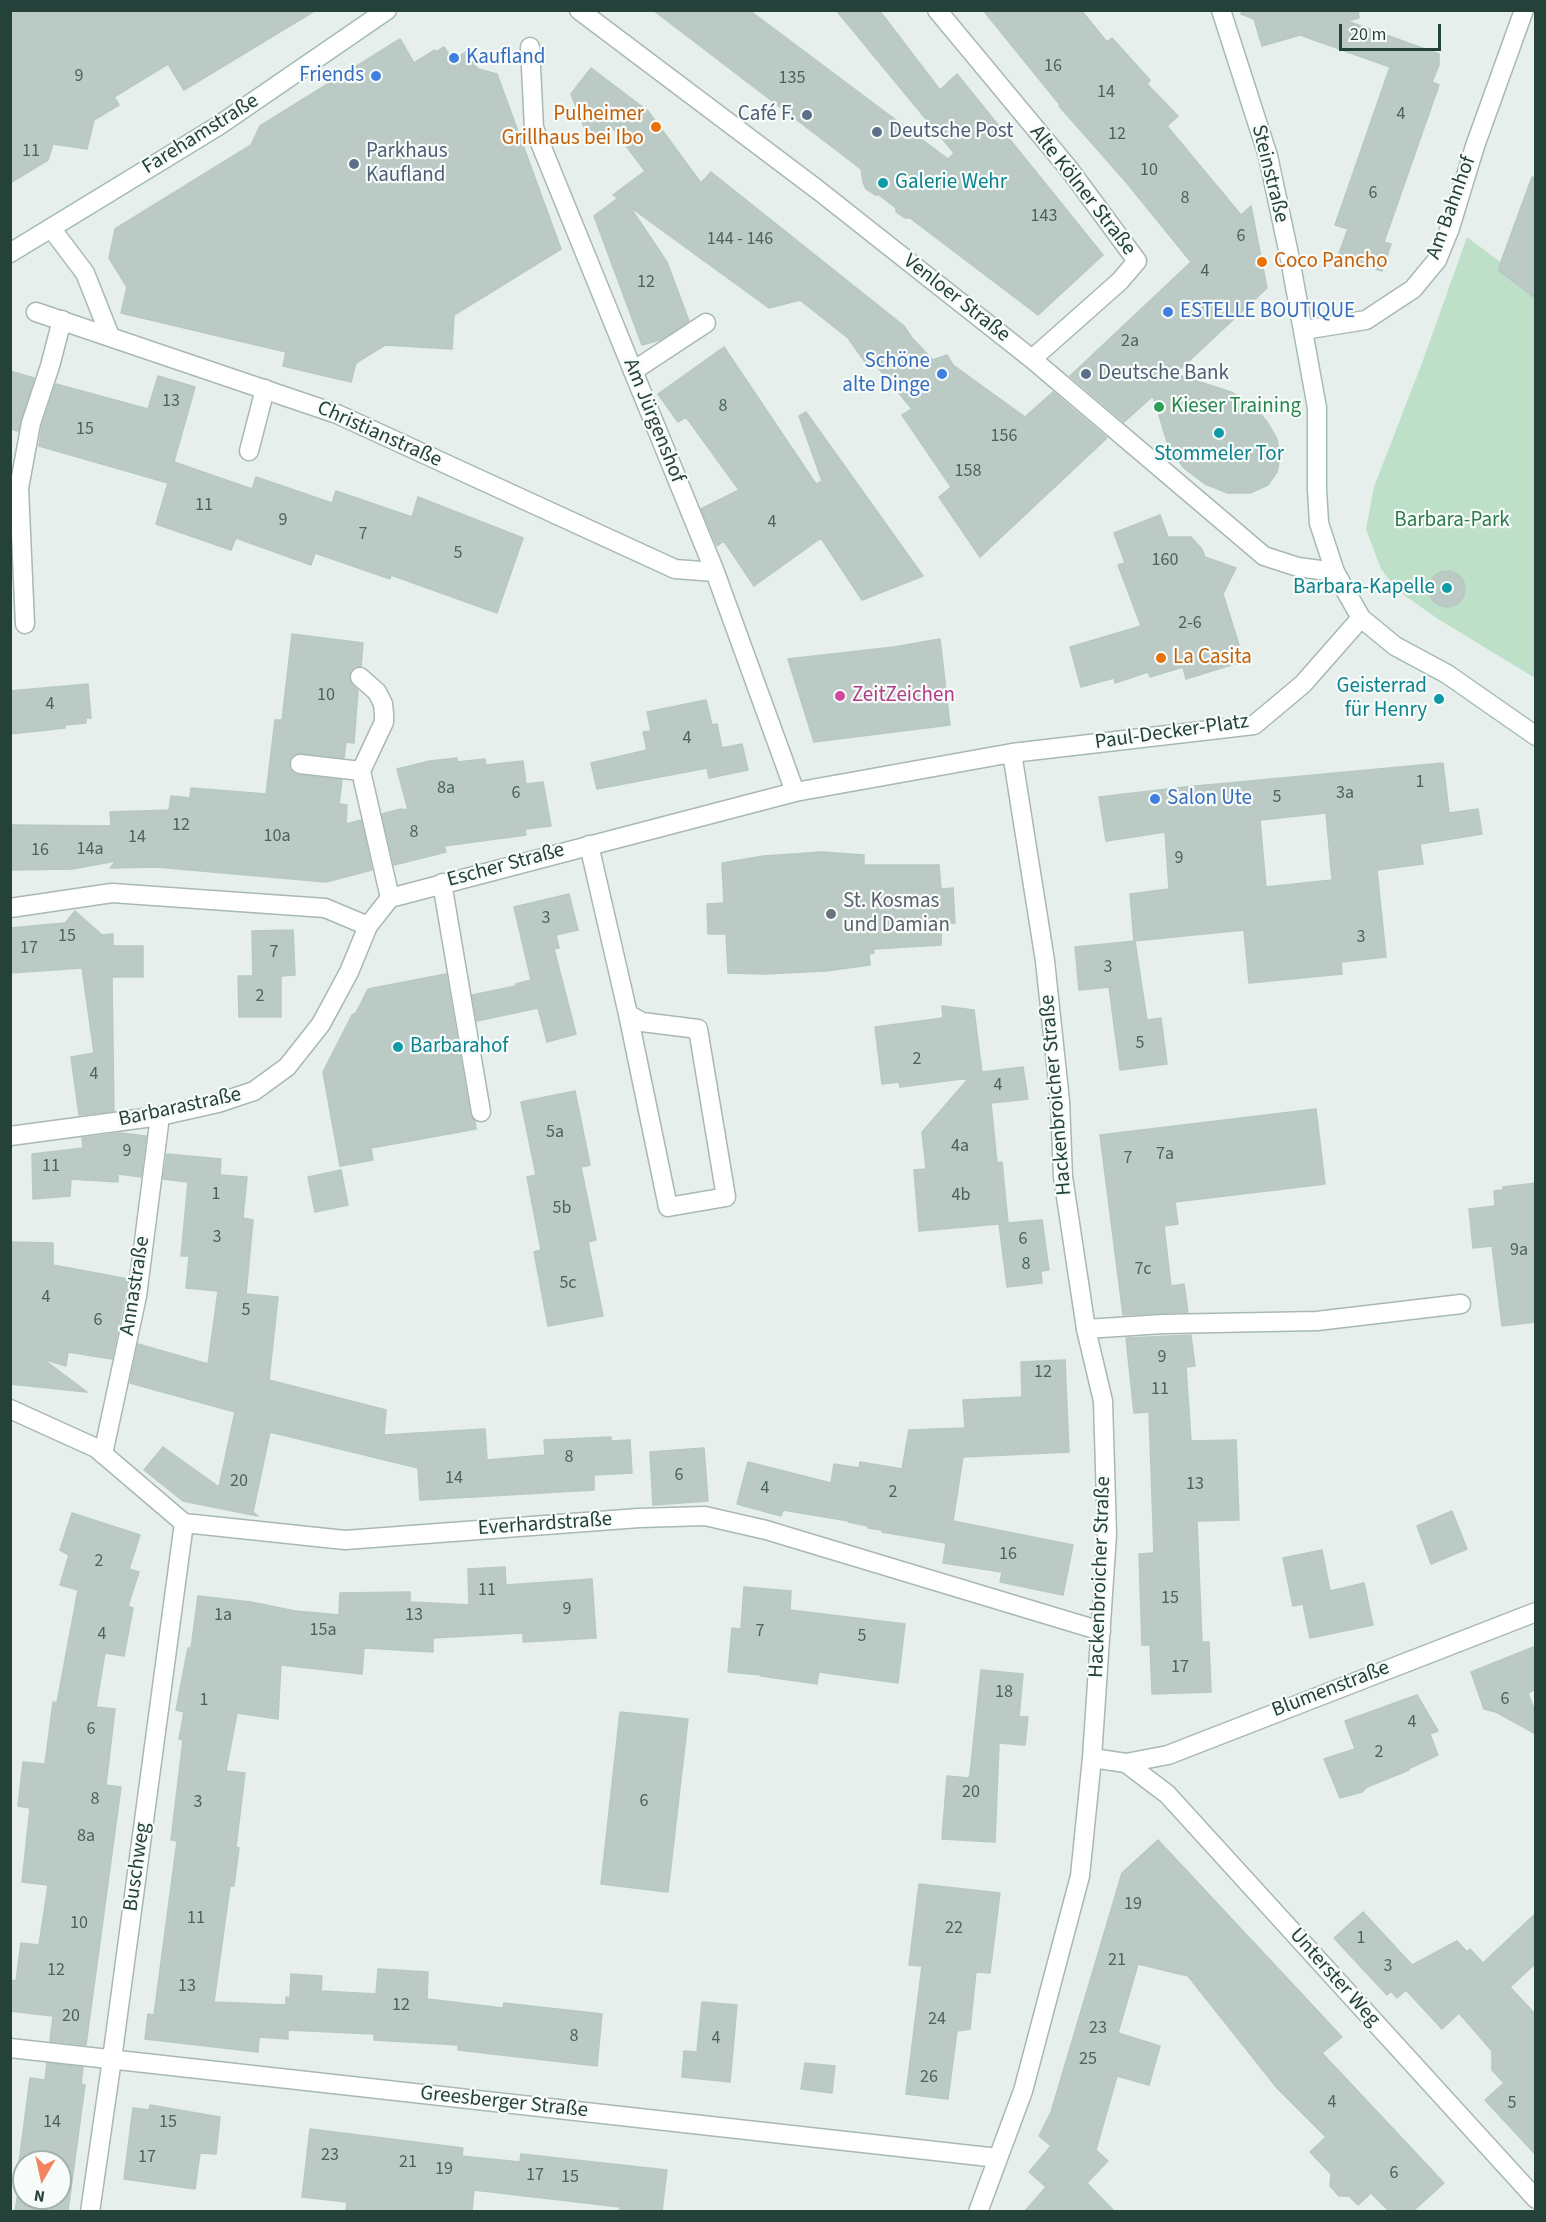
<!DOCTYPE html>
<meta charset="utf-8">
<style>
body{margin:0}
#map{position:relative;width:1546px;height:2222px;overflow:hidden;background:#e6efeb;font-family:"Source Sans 3",sans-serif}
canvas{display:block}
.frame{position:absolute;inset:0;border:12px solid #24423a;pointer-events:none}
.north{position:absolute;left:12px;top:2150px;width:60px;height:60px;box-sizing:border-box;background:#f7fbf9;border:2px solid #a3b1ad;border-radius:50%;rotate:189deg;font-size:16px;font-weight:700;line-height:24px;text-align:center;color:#24423a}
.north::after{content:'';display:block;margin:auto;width:21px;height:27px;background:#f4845f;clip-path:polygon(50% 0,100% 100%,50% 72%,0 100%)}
.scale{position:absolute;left:1339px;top:24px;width:102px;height:27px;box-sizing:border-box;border:3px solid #24423a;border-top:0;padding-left:8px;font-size:18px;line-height:21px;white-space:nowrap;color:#24423a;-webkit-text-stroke:4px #f7fbf9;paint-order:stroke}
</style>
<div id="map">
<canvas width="1546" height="2222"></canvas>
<div class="frame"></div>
<div class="north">N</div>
<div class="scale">20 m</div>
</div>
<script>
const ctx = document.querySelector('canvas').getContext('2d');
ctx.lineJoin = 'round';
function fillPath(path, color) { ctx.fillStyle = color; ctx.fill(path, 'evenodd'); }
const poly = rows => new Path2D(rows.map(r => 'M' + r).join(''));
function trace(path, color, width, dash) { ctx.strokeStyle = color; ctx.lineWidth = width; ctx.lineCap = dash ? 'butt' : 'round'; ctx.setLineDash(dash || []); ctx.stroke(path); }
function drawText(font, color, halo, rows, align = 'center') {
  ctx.font = font + ' "Source Sans 3",sans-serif'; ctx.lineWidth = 4.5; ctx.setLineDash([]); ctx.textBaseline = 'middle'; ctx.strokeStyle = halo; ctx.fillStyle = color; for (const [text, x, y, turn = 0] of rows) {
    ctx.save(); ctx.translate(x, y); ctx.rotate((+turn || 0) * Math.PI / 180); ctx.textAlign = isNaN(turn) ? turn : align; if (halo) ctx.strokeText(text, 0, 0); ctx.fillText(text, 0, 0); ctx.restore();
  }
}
const green = poly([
 [1467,237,1535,288,1535,678,1438,619,1397,590,1381,569,1366,529,1374,487,1422,363]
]);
const building = poly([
 [10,10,316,10,184,90,168,64,114,97,119,105,94,120,87,149,53,144,48,160,10,183,10,10],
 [653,10,749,10,948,159,954,153,836,10,879,10,940,90,957,74,1103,255,1038,315,910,218,905,218,896,212,896,208,879,195,875,195,866,189,863,182,861,169,653,10],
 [983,10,1081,10,1107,42,1112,38,1150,80,1147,84,1178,116,1167,126,1241,215,1251,206,1267,288,1175,374,1231,392,1254,406,1267,422,1277,439,1280,457,1277,472,1268,485,1250,493,1228,493,1205,484,1184,468,1169,448,1153,396,1124,422,1070,376,1191,262,1126,182,1059,106,1060,105,983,10],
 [1242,10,1358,10,1359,18,1347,21,1439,54,1439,65,1432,82,1439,85,1384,242,1391,244,1382,271,1338,256,1348,229,1335,225,1390,67,1300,35,1262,46,1254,19,1241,14,1242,10],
 [400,39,414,63,435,50,436,52,444,47,453,60,466,52,478,69,497,74,561,249,454,315,452,349,385,345,356,363,351,382,283,366,286,352,121,313,127,287,109,258,115,229,251,145,260,126,400,39],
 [591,68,648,111,701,183,711,172,904,326,912,338,933,360,947,355,953,365,1025,417,1053,392,1107,438,980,557,939,497,951,487,902,415,912,409,874,363,868,366,848,338,800,300,769,308,630,207,667,262,689,321,660,340,642,345,594,216,618,198,613,195,645,171,612,127,588,137,571,94,591,68],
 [1532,177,1536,178,1536,299,1498,270,1532,177],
 [724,347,816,484,822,481,799,416,806,412,923,576,862,600,821,538,754,586,724,541,717,546,701,509,739,490,686,417,678,422,658,394,724,347],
 [10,371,34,378,18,431,10,429,10,371],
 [158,376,195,387,168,483,39,446,42,426,56,384,148,409,158,376],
 [174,462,252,489,256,477,332,503,336,491,412,517,418,497,523,538,497,613,391,575,390,579,315,553,311,565,236,538,231,550,156,524,174,462],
 [1160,515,1168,537,1191,537,1202,549,1205,557,1236,568,1223,594,1244,661,1186,679,1183,667,1150,677,1148,672,1115,683,1114,678,1081,687,1070,647,1141,626,1118,565,1125,563,1114,533,1160,515],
 '1429 589a18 18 0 1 1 36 0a18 18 0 1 1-36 0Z',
 [292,634,363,643,361,666,352,669,349,675,350,681,358,691,354,743,346,742,344,758,301,753,291,757,289,763,293,773,298,775,342,780,339,804,347,805,346,824,361,820,372,870,326,882,156,867,110,868,116,861,72,869,10,870,10,825,111,826,110,812,169,810,171,796,190,798,191,788,266,794,275,720,282,720,292,634],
 [940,639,950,725,814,742,788,659,894,647,940,639],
 [88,684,91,718,86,718,86,723,65,725,65,728,10,734,10,691,88,684],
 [706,700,712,725,717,724,722,748,742,744,748,770,709,778,707,768,597,789,591,763,647,750,643,732,651,731,647,712,706,700],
 [457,758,457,762,485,759,486,765,523,761,526,784,543,782,551,826,525,829,526,835,444,846,446,852,394,865,382,814,401,809,408,810,397,769,430,761,457,758],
 [1443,763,1449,813,1478,809,1482,834,1420,844,1423,864,1377,870,1386,957,1341,962,1342,974,1249,983,1244,930,1134,941,1130,894,1169,889,1165,832,1106,841,1099,797,1185,787,1443,763],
 [1326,813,1332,880,1266,887,1260,820,1326,813],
 [822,852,864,855,864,865,939,865,941,889,953,888,955,923,942,923,941,945,873,949,874,953,869,954,870,965,826,971,763,974,728,973,726,934,708,934,707,904,724,903,722,863,764,856,822,852],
 [569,894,578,930,556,935,559,948,554,949,576,1034,547,1042,538,1008,477,1021,472,995,516,986,516,984,531,980,514,907,569,894],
 [75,911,102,935,113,934,113,946,143,946,143,977,112,977,114,1111,79,1115,71,1057,94,1053,82,968,10,973,10,928,65,923,75,911],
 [293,930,295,975,281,976,281,1017,239,1017,238,976,253,976,252,931,293,930],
 [1135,941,1147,1020,1161,1018,1167,1064,1120,1070,1109,987,1079,990,1075,947,1135,941],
 [446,974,470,1114,475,1121,476,1129,371,1148,373,1160,340,1166,323,1072,352,1015,356,1013,368,989,446,974],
 [942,1006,974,1010,982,1072,1023,1067,1028,1099,991,1103,997,1163,1002,1162,1008,1223,1042,1220,1049,1270,1041,1271,1042,1283,1007,1287,999,1224,919,1231,914,1170,926,1169,922,1132,969,1078,900,1087,899,1082,882,1084,875,1027,943,1018,942,1006],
 [575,1091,590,1165,581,1167,596,1240,588,1242,603,1316,548,1326,534,1252,541,1250,527,1177,536,1175,521,1102,575,1091],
 [1316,1109,1325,1184,1175,1202,1178,1224,1164,1226,1171,1286,1184,1284,1188,1312,1123,1315,1100,1135,1316,1109],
 [120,1133,146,1136,141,1177,118,1174,118,1182,71,1179,70,1196,33,1199,32,1154,83,1148,82,1138,120,1133],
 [167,1154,221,1159,220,1175,247,1177,243,1218,253,1220,246,1294,278,1297,269,1380,386,1410,384,1435,485,1429,487,1460,545,1455,544,1440,611,1437,611,1441,630,1440,632,1473,594,1475,594,1490,420,1500,418,1468,270,1432,253,1512,258,1516,183,1501,144,1470,163,1447,219,1487,235,1412,130,1383,138,1344,208,1364,218,1291,186,1288,189,1256,181,1256,188,1182,163,1179,167,1154],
 [341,1170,348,1205,315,1212,308,1177,341,1170],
 [1536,1183,1536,1322,1502,1326,1492,1246,1473,1248,1469,1209,1495,1206,1494,1191,1503,1190,1503,1187,1536,1183],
 [10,1242,53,1243,53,1265,128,1279,112,1359,68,1352,66,1366,43,1359,87,1392,10,1384,10,1242],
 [1191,1335,1195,1366,1186,1367,1191,1441,1236,1440,1239,1520,1197,1521,1202,1642,1209,1642,1211,1692,1152,1694,1150,1645,1142,1645,1139,1554,1154,1553,1149,1412,1134,1413,1126,1338,1191,1335],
 [1065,1360,1069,1452,963,1457,953,1521,1073,1545,1063,1595,1000,1582,1002,1572,943,1563,946,1543,882,1532,882,1530,868,1528,868,1526,848,1522,849,1521,783,1510,781,1516,737,1504,748,1462,831,1483,834,1464,859,1468,860,1462,902,1469,909,1430,965,1428,963,1400,1022,1397,1021,1362,1065,1360],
 [704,1448,708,1501,653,1505,650,1452,704,1448],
 [1452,1511,1467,1549,1431,1564,1417,1526,1452,1511],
 [72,1513,140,1535,129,1569,139,1572,128,1606,133,1608,124,1656,105,1653,96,1707,115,1709,106,1785,121,1787,86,2045,50,2041,53,2016,10,2011,10,1980,16,1981,21,1943,39,1945,48,1885,22,1882,30,1808,18,1806,23,1762,45,1764,53,1702,57,1703,78,1590,60,1585,69,1555,60,1550,72,1513],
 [1322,1550,1330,1591,1364,1583,1373,1625,1310,1638,1303,1604,1293,1606,1283,1558,1322,1550],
 [505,1567,506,1585,592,1579,596,1638,523,1642,523,1633,433,1638,433,1652,364,1648,362,1674,281,1665,278,1719,237,1713,226,1771,245,1773,236,1847,239,1848,234,1886,230,1886,214,2002,286,2005,286,1997,290,1998,291,1974,322,1976,321,1991,376,1994,378,1969,428,1972,427,1999,503,2008,504,2003,602,2014,597,2066,458,2050,458,2045,374,2040,374,2034,288,2030,288,2039,259,2037,258,2052,145,2039,148,2014,154,2015,177,1841,171,1840,183,1740,179,1739,184,1712,176,1710,188,1648,191,1648,198,1596,251,1602,295,1611,339,1615,340,1593,410,1592,410,1602,469,1605,468,1569,505,1567],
 [744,1587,791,1591,790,1610,905,1624,898,1683,819,1672,817,1684,761,1676,761,1675,728,1672,732,1628,741,1629,744,1587],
 [1536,1646,1536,1689,1528,1693,1536,1715,1536,1734,1496,1712,1484,1709,1471,1672,1536,1646],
 [981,1670,1023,1674,1019,1717,1028,1717,1025,1745,999,1743,995,1842,942,1839,947,1776,969,1778,970,1774,981,1670],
 [1417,1695,1438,1731,1430,1734,1438,1755,1408,1769,1409,1770,1367,1787,1362,1792,1340,1798,1324,1759,1355,1749,1345,1721,1417,1695],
 [620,1712,688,1719,668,1892,601,1884,620,1712],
 [1158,1840,1342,2037,1322,2053,1444,2183,1413,2211,1389,2211,1371,2193,1358,2205,1349,2196,1339,2196,1330,2186,1331,2174,1310,2152,1326,2137,1277,2088,1188,1976,1138,1964,1118,2033,1160,2046,1149,2085,1117,2076,1096,2150,1108,2161,1087,2183,1114,2211,1025,2211,1046,2187,1029,2172,1051,2146,1039,2136,1051,2112,1122,1873,1158,1840],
 [919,1884,1000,1893,990,1973,976,1972,970,2029,957,2031,948,2099,906,2094,922,1966,909,1965,919,1884],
 [1363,1912,1412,1965,1457,1941,1467,1952,1470,1949,1483,1963,1536,1913,1536,1963,1510,1987,1536,2015,1536,2155,1485,2100,1504,2083,1492,2070,1492,2051,1459,2013,1442,2029,1406,1990,1397,1998,1391,1991,1387,1995,1334,1938,1363,1912],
 [702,2002,737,2005,730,2082,682,2077,684,2051,697,2052,702,2002],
 [47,2063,83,2067,81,2084,85,2085,68,2211,15,2211,19,2187,16,2186,30,2078,45,2080,47,2063],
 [24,2162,60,2162,60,2198,24,2198,24,2162],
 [805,2063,835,2066,832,2093,801,2089,805,2063],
 [150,2105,220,2117,216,2154,200,2153,195,2189,124,2179,133,2108,149,2110,150,2105],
 [310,2129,463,2148,462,2156,520,2162,521,2154,667,2170,662,2211,620,2211,620,2207,474,2190,472,2211,346,2211,347,2202,302,2197,310,2129]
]);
const lane = poly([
 [51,228,85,273,110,336],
 [633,371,706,323],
 [249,451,265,389],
 [25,624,19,488,31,423,50,366,62,320],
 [360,677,377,692,383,704,384,714,384,722,361,771],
 [300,764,361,771,390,898],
 [589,845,628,1014,642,1022,698,1029,726,1197,668,1207,628,1014],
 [442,883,481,1112],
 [1086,1329,1163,1324,1317,1321,1461,1304],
 [103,1454,137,1296,160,1116]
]);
const street = poly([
 [579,10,818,190,1032,359,1264,556,1298,567,1335,572],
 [937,10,1069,169,1137,261,1120,281,1032,359],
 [530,47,534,128,715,572,795,792],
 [36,312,337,414,675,569,715,572],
 [1304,330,1366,320,1413,289,1437,260,1450,228,1475,146,1524,10],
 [10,908,112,893,325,908,368,926],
 [10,1136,160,1116,218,1103,254,1091,287,1067,321,1024,349,972,368,926,390,898,795,792,1012,753,1254,725,1303,684,1361,618],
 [10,1409,96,1448,184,1523,345,1540,639,1518,705,1516,766,1530,1101,1631],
 [1092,1758,1126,1763,1168,1755,1536,1612],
 [1126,1763,1167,1794,1536,2199],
 [10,2048,998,2158],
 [90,2212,112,2059,184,1523],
 [978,2212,1023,2091,1080,1876,1092,1758,1107,1534,1103,1401,1086,1329,1063,1177,1060,1101,1045,961,1012,753]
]);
const secondary = poly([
 [1221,10,1268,156,1290,259,1317,408,1317,490,1319,523,1335,572,1361,618,1395,646,1447,674,1536,736],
 [10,253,218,126,387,10]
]);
const markers = [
 [454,58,6,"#3f7fe0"],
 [376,76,6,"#3f7fe0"],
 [807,115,6,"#5c6f8a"],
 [656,127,6,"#e8710a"],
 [877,132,6,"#5c6f8a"],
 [354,164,6,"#5c6f8a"],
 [883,183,6,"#0f9aa8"],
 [1262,262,6,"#e8710a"],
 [1168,312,6,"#3f7fe0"],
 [942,374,6,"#3f7fe0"],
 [1086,374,6,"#5c6f8a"],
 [1159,407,6,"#2e9e5b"],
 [1219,433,6,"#0f9aa8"],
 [1447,588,6,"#0f9aa8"],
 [1161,658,6,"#e8710a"],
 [840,696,6,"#d1479c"],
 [1439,699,6,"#0f9aa8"],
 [1155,799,6,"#3f7fe0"],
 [831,914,6,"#6b7280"],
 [398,1047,6,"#0f9aa8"]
];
const numberNames = [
 ["16",1053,67],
 ["9",79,77],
 ["135",792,79],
 ["14",1106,93],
 ["4",1401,115],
 ["12",1117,135],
 ["11",31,152],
 ["10",1149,171],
 ["6",1373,194],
 ["8",1185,199],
 ["143",1044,217],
 ["6",1241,237],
 ["144 - 146",740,240],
 ["4",1205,272],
 ["12",646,283],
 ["2a",1130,342],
 ["13",171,402],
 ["8",723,407],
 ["15",85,430],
 ["156",1004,437],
 ["158",968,472],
 ["11",204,506],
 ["9",283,521],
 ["4",772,523],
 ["7",363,535],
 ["5",458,554],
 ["160",1165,561],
 ["2-6",1190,624],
 ["10",326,696],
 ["4",50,705],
 ["4",687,739],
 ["1",1420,783],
 ["8a",446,789],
 ["6",516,794],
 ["3a",1345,794],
 ["5",1277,798],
 ["12",181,826],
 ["8",414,833],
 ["10a",277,837],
 ["14",137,838],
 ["14a",90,850],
 ["16",40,851],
 ["9",1179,859],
 ["3",546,919],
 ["15",67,937],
 ["3",1361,938],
 ["17",29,949],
 ["7",274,953],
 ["3",1108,968],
 ["2",260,997],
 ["5",1140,1044],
 ["2",917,1060],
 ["4",94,1075],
 ["4",998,1086],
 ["5a",555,1133],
 ["4a",960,1147],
 ["9",127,1152],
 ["7a",1165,1155],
 ["7",1128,1159],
 ["11",51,1167],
 ["1",216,1195],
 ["4b",961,1196],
 ["5b",562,1209],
 ["3",217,1238],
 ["6",1023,1240],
 ["9a",1519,1251],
 ["8",1026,1265],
 ["7c",1143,1270],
 ["5c",568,1284],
 ["4",46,1298],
 ["5",246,1311],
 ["6",98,1321],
 ["9",1162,1358],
 ["12",1043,1373],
 ["11",1160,1390],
 ["8",569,1458],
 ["6",679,1476],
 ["14",454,1479],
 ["20",239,1482],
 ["13",1195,1485],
 ["4",765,1489],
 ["2",893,1493],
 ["16",1008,1555],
 ["2",99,1562],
 ["11",487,1591],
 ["15",1170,1599],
 ["9",567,1610],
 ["1a",223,1616],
 ["13",414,1616],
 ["15a",323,1631],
 ["7",760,1632],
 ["4",102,1635],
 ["5",862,1637],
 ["17",1180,1668],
 ["18",1004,1693],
 ["6",1505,1700],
 ["1",204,1701],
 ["4",1412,1723],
 ["6",91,1730],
 ["2",1379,1753],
 ["20",971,1793],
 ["8",95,1800],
 ["6",644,1802],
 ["3",198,1803],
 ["8a",86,1837],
 ["19",1133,1905],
 ["11",196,1919],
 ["10",79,1924],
 ["22",954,1929],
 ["1",1361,1939],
 ["21",1117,1961],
 ["3",1388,1967],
 ["12",56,1971],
 ["13",187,1987],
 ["12",401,2006],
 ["20",71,2017],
 ["24",937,2020],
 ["23",1098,2029],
 ["8",574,2037],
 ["4",716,2039],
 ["25",1088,2060],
 ["26",929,2078],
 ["4",1332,2103],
 ["5",1512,2104],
 ["14",52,2123],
 ["15",168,2123],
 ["23",330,2156],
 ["17",147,2158],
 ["21",408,2163],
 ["19",444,2170],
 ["6",1394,2174],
 ["17",535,2176],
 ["15",570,2178]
];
const shopNames = [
 ["Kaufland",466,58],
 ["Friends",364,76,"right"],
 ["ESTELLE BOUTIQUE",1180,312],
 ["Schöne",930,362,"right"],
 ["alte Dinge",930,386,"right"],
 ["Salon Ute",1167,799]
];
const foodNames = [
 ["Pulheimer",644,115,"right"],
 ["Grillhaus bei Ibo",644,139,"right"],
 ["Coco Pancho",1274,262],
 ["La Casita",1173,658]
];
const serviceNames = [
 ["Café F.",795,115,"right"],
 ["Deutsche Post",889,132],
 ["Parkhaus",366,152],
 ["Kaufland",366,176],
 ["Deutsche Bank",1098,374]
];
const streetNames = [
 ["Farehamstraße",201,135,-32],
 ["Steinstraße",1269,174,76],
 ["Alte Kölner Straße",1082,191,52],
 ["Am Bahnhof",1452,208,-70],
 ["Venloer Straße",956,299,38],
 ["Am Jürgenshof",653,421,68],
 ["Christianstraße",379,435,24],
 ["Paul-Decker-Platz",1172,733,-8],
 ["Escher Straße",506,866,-15],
 ["Hackenbroicher Straße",1057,1095,-95],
 ["Barbarastraße",180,1108,-12],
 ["Annastraße",136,1286,-81],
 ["Everhardstraße",545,1525,-4],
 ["Hackenbroicher Straße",1101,1577,-88],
 ["Blumenstraße",1331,1690,-21],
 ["Buschweg",138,1867,-82],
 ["Unterster Weg",1334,1978,48],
 ["Greesberger Straße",504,2103,6]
];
const cultureNames = [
 ["Galerie Wehr",895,183],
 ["Stommeler Tor",1219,455,"center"],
 ["Barbara-Kapelle",1435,588,"right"],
 ["Geisterrad",1427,687,"right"],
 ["für Henry",1427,711,"right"],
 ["Barbarahof",410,1047]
];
const leisureNames = [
 ["Kieser Training",1171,407]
];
const parkNames = [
 ["Barbara-Park",1452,521]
];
const hotelNames = [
 ["ZeitZeichen",852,696]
];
const worshipNames = [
 ["St. Kosmas",843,902],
 ["und Damian",843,926]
];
fillPath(green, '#bfe0c8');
fillPath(building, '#bbcac4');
trace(building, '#b8c9c2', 1.5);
trace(lane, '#a8b8b2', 21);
trace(street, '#a8b8b2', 21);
trace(secondary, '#a4bbb3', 21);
trace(lane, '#fff', 18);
trace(street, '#fff', 18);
trace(secondary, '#fff', 18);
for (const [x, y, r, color] of markers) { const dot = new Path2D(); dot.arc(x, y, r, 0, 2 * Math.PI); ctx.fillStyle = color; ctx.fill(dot); trace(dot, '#f7fbf9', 2); }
drawText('18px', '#4a645c', null, numberNames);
drawText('21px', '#366cbe', '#f7fbf9', shopNames, 'left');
drawText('21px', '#c56008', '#f7fbf9', foodNames, 'left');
drawText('21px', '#4e5e75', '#f7fbf9', serviceNames, 'left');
drawText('21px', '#24423a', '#f7fbf9', streetNames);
drawText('21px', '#0d838f', '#f7fbf9', cultureNames, 'left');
drawText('21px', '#27864d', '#f7fbf9', leisureNames, 'left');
drawText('21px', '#2d7a4b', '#f7fbf9', parkNames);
drawText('21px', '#b23c85', '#f7fbf9', hotelNames, 'left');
drawText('21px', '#5b616d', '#f7fbf9', worshipNames, 'left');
</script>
